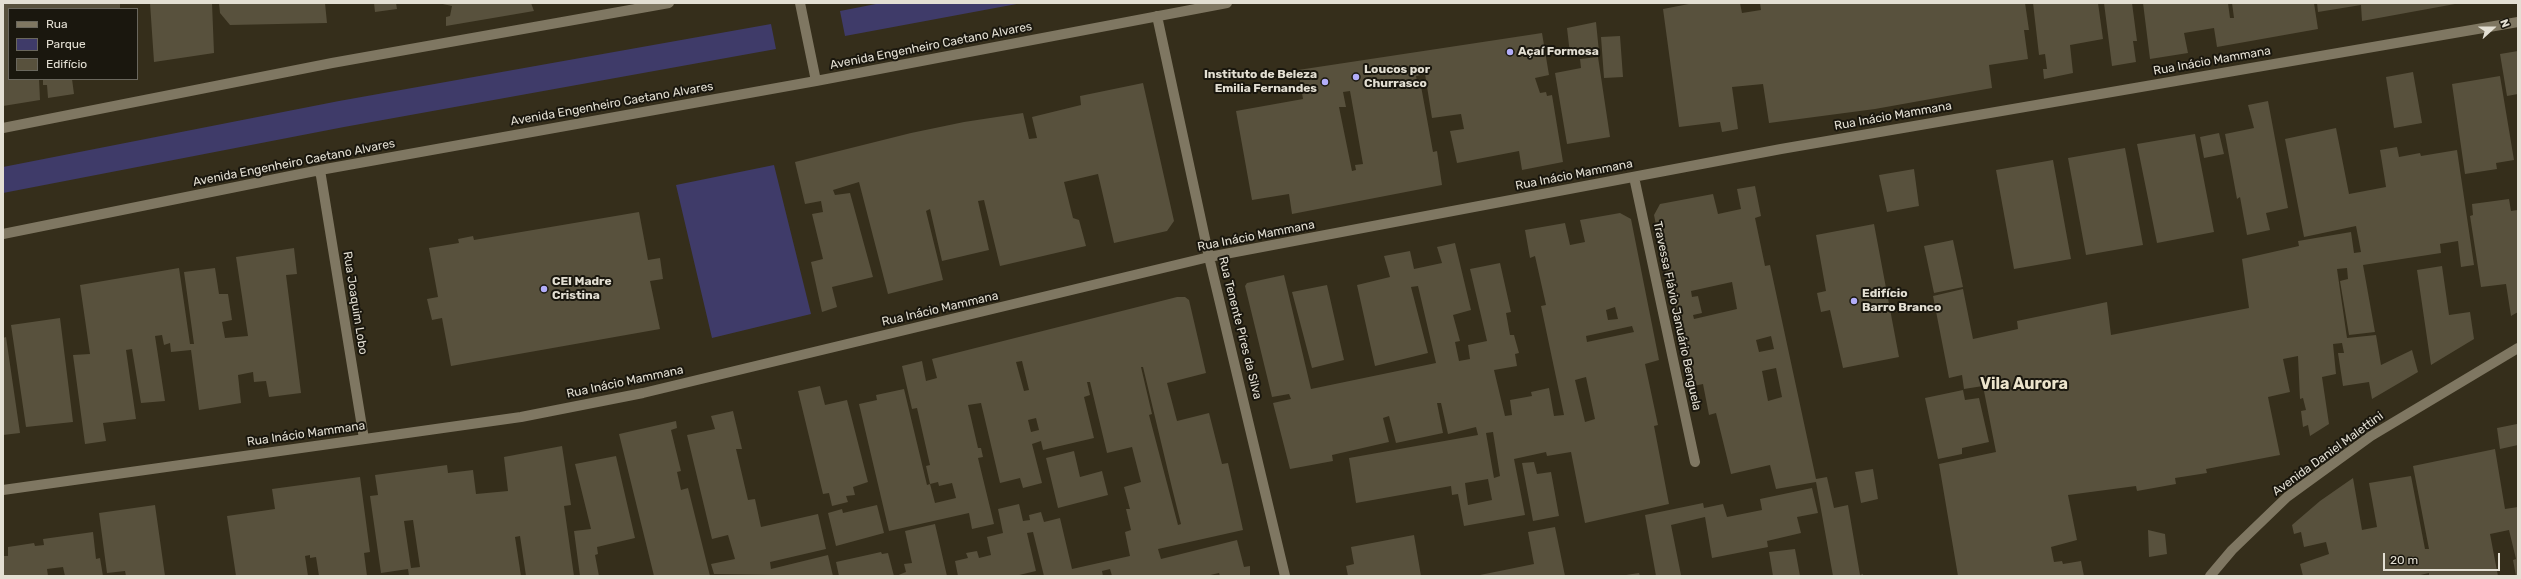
<!DOCTYPE html>
<meta charset="utf-8">
<style>
body{margin:0}
#map{position:relative;width:2521px;height:579px;overflow:hidden;background:#352e1b;font-family:Rubik,sans-serif}
canvas{display:block}
.frame{position:absolute;inset:0;border:4px solid #e3dfd3;pointer-events:none}
.legend{position:absolute;left:8px;top:8px;width:130px;height:72px;box-sizing:border-box;background:#1a170e;border:1px solid #6a675d;margin:0;padding:5px 7px;list-style:none;font-size:12px;color:#e3dfd3}
.legend li{display:flex;align-items:center;gap:8px;height:20px}
.legend b{width:20px;border:1px solid #6a675d}
.north{position:absolute;left:2473px;top:8px;width:40px;height:40px;-webkit-text-stroke:3px #1a170e;paint-order:stroke;rotate:69deg;font-size:11px;font-weight:700;line-height:16px;text-align:center;color:#e3dfd3}
.north::after{content:'';display:block;margin:auto;width:14px;height:18px;background:#e3dfd3;clip-path:polygon(50% 0,100% 100%,50% 72%,0 100%)}
.scale{position:absolute;left:2383px;top:553px;width:117px;height:18px;box-sizing:border-box;border:2px solid #e3dfd3;border-top:0;padding-left:5px;font-size:12px;line-height:14px;white-space:nowrap;color:#e3dfd3;-webkit-text-stroke:3px #1a170e;paint-order:stroke}
</style>
<div id="map">
<canvas width="2521" height="579"></canvas>
<div class="frame"></div>
<ul class="legend">
<li><b style="height:5px;background:#7f7762"></b>Rua</li>
<li><b style="height:11px;background:#3f3b69"></b>Parque</li>
<li><b style="height:11px;background:#58513d"></b>Edifício</li>
</ul>
<div class="north">N</div>
<div class="scale">20 m</div>
</div>
<script>
const ctx = document.querySelector('canvas').getContext('2d');
ctx.lineJoin = 'round';
function fillPath(path, color) { ctx.fillStyle = color; ctx.fill(path, 'evenodd'); }
const poly = rows => new Path2D(rows.map(r => 'M' + r).join(''));
function trace(path, color, width, dash) { ctx.strokeStyle = color; ctx.lineWidth = width; ctx.lineCap = dash ? 'butt' : 'round'; ctx.setLineDash(dash || []); ctx.stroke(path); }
function drawText(font, color, halo, rows, align = 'center') {
  ctx.font = font + ' Rubik,sans-serif'; ctx.lineWidth = 4; ctx.setLineDash([]); ctx.textBaseline = 'middle'; ctx.strokeStyle = halo; ctx.fillStyle = color; for (const [text, x, y, turn = 0] of rows) {
    ctx.save(); ctx.translate(x, y); ctx.rotate((+turn || 0) * Math.PI / 180); ctx.textAlign = isNaN(turn) ? turn : align; if (halo) ctx.strokeText(text, 0, 0); ctx.fillText(text, 0, 0); ctx.restore();
  }
}
const green = poly([
 [881,3,1022,3,845,36,840,11],
 [771,24,776,49,344,127,3,193,3,167,339,101],
 [774,165,811,314,712,338,676,185]
]);
const building = poly([
 [3,3,120,3,120,9,9,9,9,79,39,79,40,100,3,106],
 [150,3,212,3,214,53,154,62],
 [219,3,325,3,327,23,230,25,220,13],
 [374,3,396,3,397,9,375,12],
 [438,3,531,3,534,11,446,26,446,17,450,16,452,6],
 [1694,3,1740,3,1742,13,1761,10,1760,3,2025,3,2029,30,2024,30,2028,59,1989,65,1992,88,1875,109,1769,123,1763,84,1732,87,1738,129,1722,132,1720,122,1679,127,1663,9],
 [2033,3,2098,3,2103,39,2070,45,2073,73,2044,79,2043,69,2047,69,2045,54,2039,55],
 [2104,3,2132,3,2137,41,2133,41,2136,62,2112,66],
 [2143,3,2228,3,2230,18,2234,18,2232,3,2314,3,2318,29,2217,47,2214,28,2184,33,2188,53,2150,59],
 [2317,3,2455,3,2455,4,2362,21,2361,5,2318,12],
 [1596,22,1599,52,1570,54,1567,28],
 [1542,33,1549,75,1535,78,1540,93,1546,92,1547,96,1552,95,1563,162,1522,170,1519,151,1457,163,1450,131,1464,129,1461,114,1432,118,1425,74,1416,76,1418,86,1421,86,1433,152,1437,151,1442,185,1292,214,1289,194,1252,200,1236,111,1303,99,1298,70],
 [1350,91,1363,164,1355,165,1356,170,1352,171,1339,107,1346,107,1343,92],
 [1620,36,1623,77,1604,78,1601,37],
 [2518,51,2518,94,2507,96,2500,54],
 [1598,57,1610,137,1567,144,1555,73,1581,68,1580,59],
 [2413,72,2422,123,2394,128,2386,77],
 [2500,76,2514,160,2496,163,2497,169,2465,174,2452,84],
 [43,79,72,79,74,94,48,98,47,85,43,85],
 [1143,83,1174,221,1167,231,1114,243,1098,174,1064,182,1073,218,1079,220,1086,246,1000,266,984,200,978,201,989,250,942,261,930,209,926,211,943,280,888,294,859,182,833,190,835,195,850,193,873,277,832,287,837,307,822,312,811,262,823,259,812,214,823,212,821,201,805,204,795,162,911,133,964,122,1023,113,1029,139,1037,138,1032,117,1081,105,1080,96],
 [2268,101,2288,208,2266,213,2270,230,2247,235,2240,197,2237,199,2225,134,2254,128,2248,105],
 [2336,128,2349,194,2386,187,2380,150,2397,147,2399,157,2420,153,2421,156,2457,150,2474,265,2461,267,2458,241,2440,244,2441,253,2363,265,2375,332,2349,335,2340,281,2348,279,2347,268,2337,269,2347,338,2376,335,2381,365,2412,350,2418,372,2372,399,2369,382,2343,386,2338,353,2344,353,2342,343,2333,344,2336,374,2322,377,2329,424,2310,436,2308,425,2303,427,2301,411,2306,410,2303,398,2300,399,2298,356,2283,359,2290,392,2268,397,2280,455,2206,469,2207,473,2175,478,2176,484,2137,491,2136,486,2068,495,2077,540,2051,547,2054,562,2062,561,2063,564,2081,561,2084,576,1958,576,1939,464,1996,452,1983,386,1964,389,1962,375,1949,378,1933,296,1963,289,1973,339,2018,329,2017,321,2107,302,2111,335,2249,308,2242,259,2299,246,2298,241,2351,232,2354,253,2361,252,2356,226,2304,237,2285,139],
 [2219,133,2224,154,2204,158,2200,137],
 [2195,134,2214,232,2157,243,2137,144],
 [2125,148,2143,245,2086,255,2068,158],
 [2053,160,2071,259,2014,269,1996,170],
 [1914,169,1919,206,1887,212,1879,175],
 [1755,186,1761,216,1755,218,1765,266,1770,265,1816,479,1827,477,1834,508,1848,505,1860,575,1863,574,1863,576,1833,576,1816,482,1776,489,1770,465,1731,474,1716,413,1709,415,1703,384,1689,387,1654,215,1660,204,1713,194,1718,214,1741,209,1737,189],
 [1732,282,1737,309,1694,319,1693,315,1702,313,1698,296,1692,297,1691,291],
 [1771,336,1774,349,1759,352,1756,340],
 [1776,368,1782,397,1768,401,1762,371],
 [2509,199,2511,211,2518,210,2518,312,2511,316,2506,284,2481,287,2470,216,2473,215,2472,204],
 [639,212,648,260,660,258,663,279,650,281,660,329,451,366,442,318,432,320,427,299,438,297,429,248,459,243,458,239,473,236,474,240],
 [1620,213,1631,219,1659,360,1645,364,1658,425,1654,426,1669,504,1585,523,1571,452,1547,456,1546,452,1514,459,1525,515,1464,526,1458,494,1452,495,1451,486,1356,503,1349,458,1478,435,1476,427,1448,434,1441,403,1437,403,1443,433,1396,443,1389,416,1383,418,1389,442,1332,455,1333,461,1290,469,1273,403,1291,399,1289,394,1272,397,1245,286,1247,283,1284,275,1311,389,1436,363,1418,286,1411,287,1428,353,1375,366,1357,285,1390,277,1384,256,1410,251,1414,269,1442,263,1437,247,1455,243,1471,310,1453,315,1460,341,1455,342,1459,361,1470,359,1468,345,1487,341,1470,269,1500,263,1511,312,1506,313,1510,335,1514,335,1519,353,1515,354,1517,366,1494,370,1505,416,1512,415,1510,400,1532,396,1531,392,1549,388,1554,416,1564,415,1541,306,1546,305,1535,256,1530,258,1525,230,1565,223,1570,245,1585,242,1580,220],
 [1615,307,1618,319,1608,320,1606,310],
 [1632,326,1634,332,1587,342,1586,336],
 [1586,377,1595,419,1585,422,1575,380],
 [1493,432,1500,476,1494,478,1486,433],
 [1488,479,1492,500,1468,505,1465,483],
 [1874,224,1899,357,1843,368,1830,310,1821,312,1817,293,1826,291,1816,235],
 [1953,240,1963,287,1934,293,1924,246],
 [294,248,297,274,286,275,301,393,269,397,266,381,254,382,253,372,238,375,241,403,199,410,191,350,171,352,170,343,164,345,162,335,155,336,165,401,141,403,132,349,126,350,136,419,103,423,106,441,85,444,73,355,90,354,80,285,179,268,190,344,194,344,184,272,215,268,219,294,228,294,232,320,222,322,225,338,248,336,236,257],
 [2442,266,2449,315,2470,312,2474,339,2431,365,2417,270],
 [1327,285,1344,360,1312,368,1292,292],
 [1177,297,1185,297,1189,300,1206,373,1167,383,1177,421,1209,413,1222,464,1228,463,1243,530,1158,549,1161,559,1237,540,1244,567,1250,566,1250,576,1220,576,1219,573,1206,576,1112,576,1110,569,1102,571,1103,576,1044,576,1033,532,1027,533,1036,571,1015,576,958,576,955,561,968,558,966,553,977,551,979,558,991,555,987,537,1003,533,998,509,1019,504,1023,521,1030,520,1029,515,1041,512,1044,522,1060,518,1072,569,1130,556,1125,532,1131,530,1126,509,1130,509,1124,487,1141,482,1132,447,1107,453,1090,382,1087,382,1090,395,1084,397,1094,438,1043,450,1041,441,1032,444,1042,483,1023,488,1020,478,1000,483,981,403,968,405,978,448,981,448,983,457,978,458,994,524,972,529,969,513,889,531,859,404,877,400,876,395,904,389,927,485,930,484,935,503,956,498,952,483,939,486,938,482,930,484,926,466,930,465,917,408,912,409,902,366,922,361,926,381,937,378,932,359],
 [1022,361,1029,390,1024,391,1016,362],
 [1141,367,1143,367,1172,488,1181,524,1178,525,1149,415,1152,414],
 [1036,418,1039,430,1031,432,1028,420],
 [60,318,73,422,26,427,11,325],
 [6,337,20,433,3,435,3,338],
 [820,386,825,405,847,400,868,482,853,487,855,495,846,496,848,502,832,506,829,493,823,494,798,391],
 [1963,390,1965,400,1979,398,1989,442,1962,448,1962,454,1938,459,1925,398],
 [733,411,742,449,736,449,748,500,755,499,761,527,818,514,826,549,770,562,771,569,828,555,833,576,714,574,711,564,735,559,728,535,712,539,687,435,715,429,711,416],
 [676,421,677,428,671,430,681,471,677,472,681,490,688,488,710,576,654,576,619,434],
 [2517,424,2518,445,2500,449,2497,428],
 [562,446,571,505,564,506,574,576,526,576,520,536,515,537,521,576,409,576,408,569,381,573,370,496,378,495,375,475,447,465,448,473,473,470,476,494,508,491,504,457],
 [413,520,420,567,411,568,404,521],
 [2495,449,2505,509,2518,507,2518,576,2516,576,2513,560,2516,559,2509,530,2490,534,2498,576,2429,576,2429,573,2416,576,2303,576,2300,564,2329,554,2326,542,2304,547,2301,532,2294,534,2292,525,2320,501,2353,478,2362,530,2377,527,2369,483,2411,476,2425,549,2429,549,2413,466],
 [1074,451,1080,477,1102,471,1108,495,1058,508,1046,458],
 [616,456,635,538,597,547,598,554,595,555,599,576,580,576,574,531,591,529,575,464],
 [1534,462,1537,474,1551,472,1559,516,1533,521,1522,463],
 [1873,469,1878,499,1861,503,1855,472],
 [360,477,370,552,364,553,367,576,319,576,316,557,310,558,310,555,305,556,308,576,236,576,227,516,275,509,272,489],
 [1812,488,1818,513,1797,517,1801,533,1767,541,1768,547,1712,558,1705,517,1671,525,1681,575,1656,576,1645,515,1703,503,1704,508,1723,504,1727,517,1762,510,1760,499],
 [155,505,165,576,126,576,125,571,107,573,99,513],
 [877,505,884,533,836,546,828,513,842,509,843,513],
 [935,524,947,576,896,576,906,572,904,564,912,563,905,531],
 [1555,527,1565,576,1475,576,1534,564,1528,532],
 [2148,530,2165,534,2167,554,2149,557],
 [93,532,96,559,100,558,103,576,65,576,63,567,47,569,48,576,3,576,3,556,8,556,8,547,34,543,35,546,44,545,43,539],
 [1414,535,1421,576,1348,576,1346,566,1354,564,1351,547],
 [1795,549,1800,576,1773,576,1769,552],
 [881,552,882,554,888,553,894,576,839,576,836,562],
 [1639,573,1640,576,1626,576,1626,575]
]);
const minor = poly([
 [800,3,816,81],
 [1157,16,1209,257,1285,576],
 [3,128,332,63,669,3],
 [320,170,364,439],
 [1634,177,1695,462],
 [3,234,320,170,816,81,1227,3],
 [3,490,521,417,643,393,1209,257,1781,149,2518,22],
 [2210,576,2232,550,2287,497,2371,436,2518,348]
]);
const markers = [
 [1510,52,4,"#b2adf9"],
 [1356,77,4,"#b2adf9"],
 [1325,82,4,"#b2adf9"],
 [544,289,4,"#b2adf9"],
 [1854,301,4,"#b2adf9"]
];
const streetNames = [
 ["Avenida Engenheiro Caetano Alvares",931,46,-11],
 ["Rua Inácio Mammana",2212,61,-10],
 ["Avenida Engenheiro Caetano Alvares",612,104,-10],
 ["Rua Inácio Mammana",1893,116,-10],
 ["Avenida Engenheiro Caetano Alvares",294,163,-11],
 ["Rua Inácio Mammana",1574,175,-11],
 ["Rua Inácio Mammana",1256,236,-11],
 ["Rua Joaquim Lobo",355,303,81],
 ["Rua Inácio Mammana",940,309,-13],
 ["Travessa Flávio Januário Benguela",1677,316,78],
 ["Rua Tenente Píres da Silva",1240,328,76],
 ["Rua Inácio Mammana",625,382,-12],
 ["Rua Inácio Mammana",306,434,-8],
 ["Avenida Daniel Malettini",2328,454,-36]
];
const poiNames = [
 ["Açaí Formosa",1518,52],
 ["Loucos por",1364,70],
 ["Churrasco",1364,84],
 ["Instituto de Beleza",1317,75,"right"],
 ["Emilia Fernandes",1317,89,"right"],
 ["CEI Madre",552,282],
 ["Cristina",552,296],
 ["Edifício",1862,294],
 ["Barro Branco",1862,308]
];
const districtNames = [
 ["Vila Aurora",2024,384]
];
fillPath(green, '#3f3b69');
fillPath(building, '#58513d');
trace(minor, '#7f7762', 10);
for (const [x, y, r, color] of markers) { const dot = new Path2D(); dot.arc(x, y, r, 0, 2 * Math.PI); ctx.fillStyle = color; ctx.fill(dot); trace(dot, '#1a170e', 1.5); }
drawText('12px', '#e3dfd3', '#1a170e', streetNames);
drawText('bold 12px', '#e3dfd3', '#1a170e', poiNames, 'left');
drawText('bold 16px', '#ece4cc', '#1a170e', districtNames);
</script>
